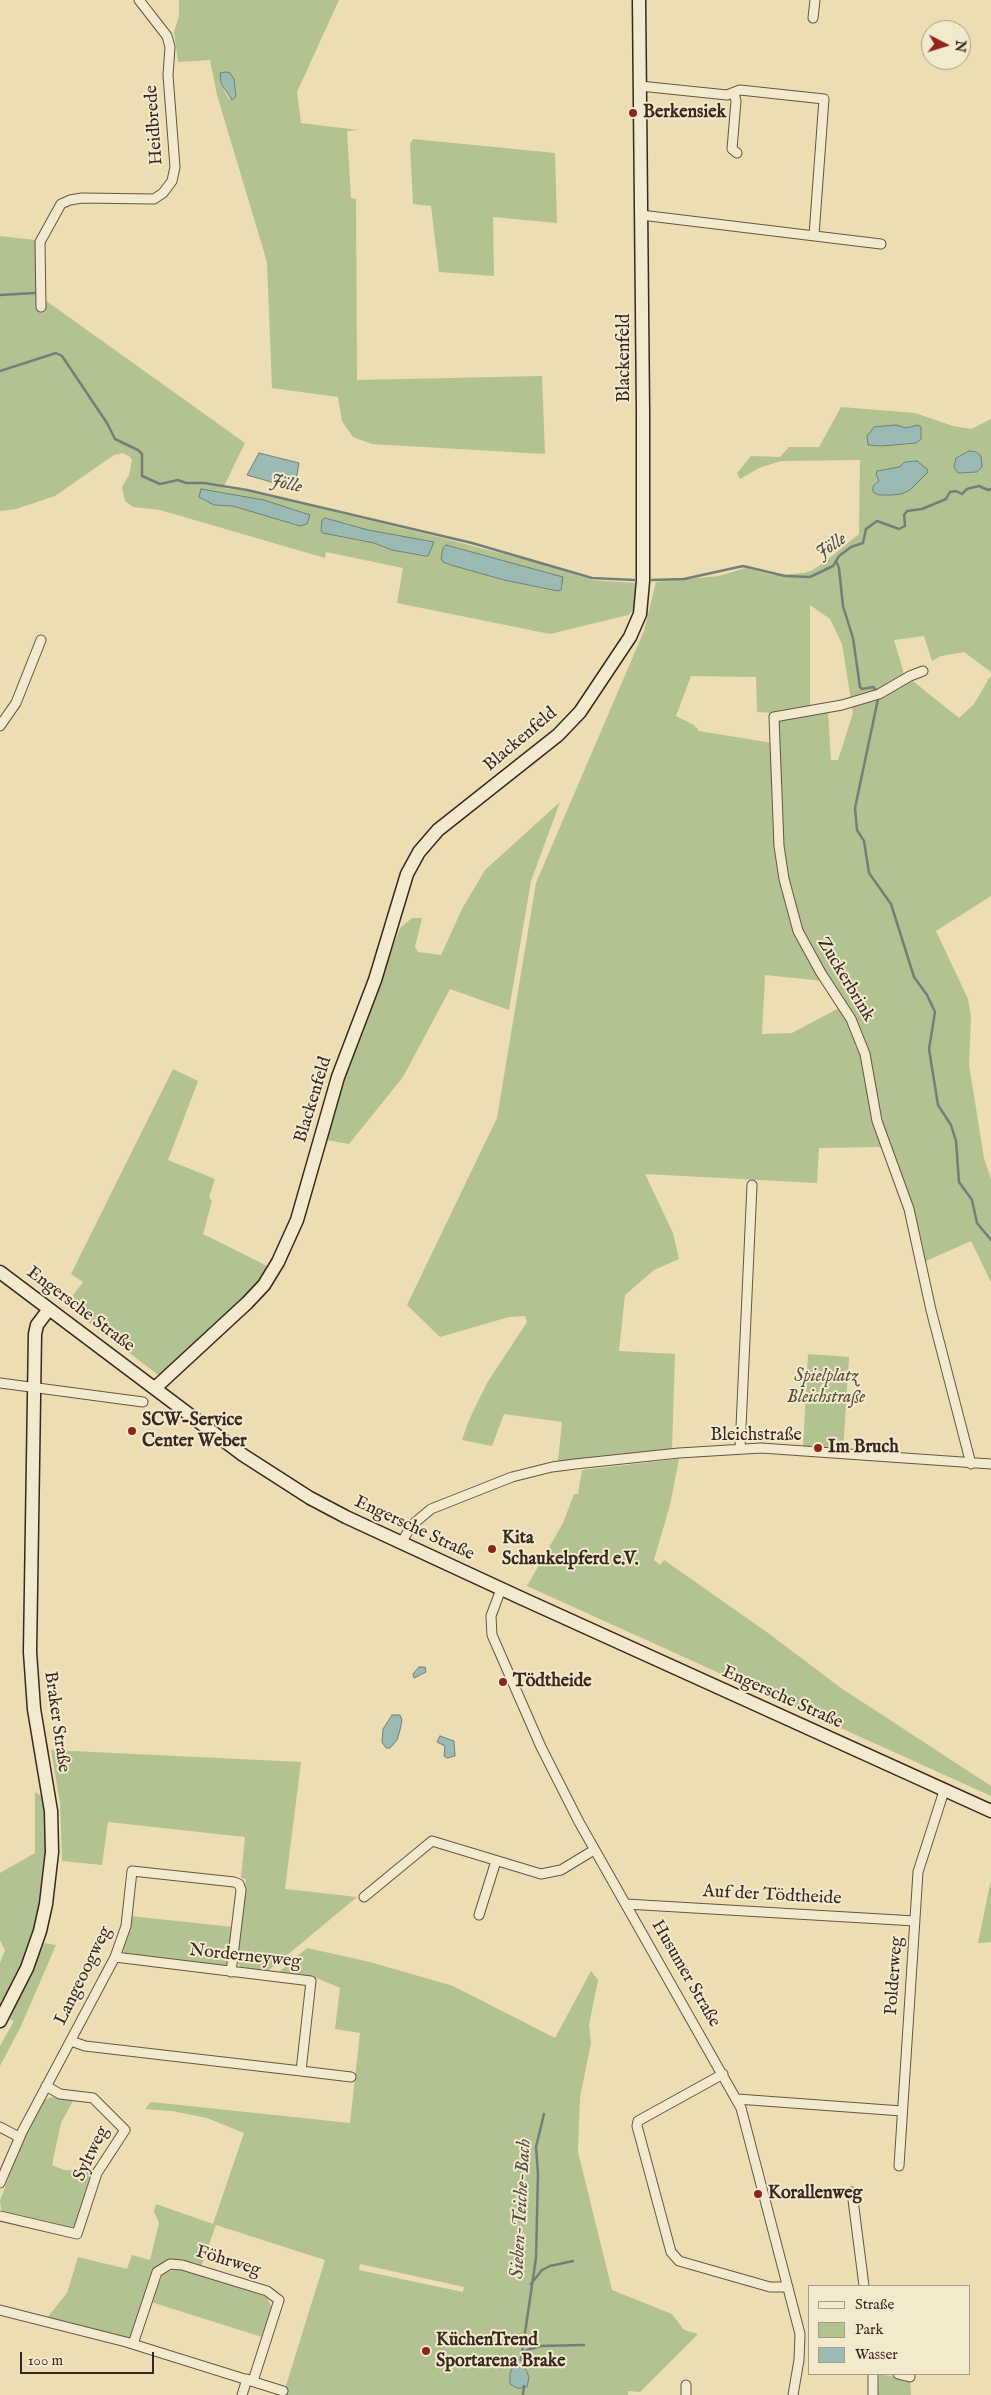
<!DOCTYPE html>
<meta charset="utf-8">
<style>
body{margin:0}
#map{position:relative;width:991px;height:2395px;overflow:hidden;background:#ecddb2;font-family:"IM FELL English",serif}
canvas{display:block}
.legend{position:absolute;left:808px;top:2285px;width:162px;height:90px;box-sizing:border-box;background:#f3e9cd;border:1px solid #a89c89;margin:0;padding:6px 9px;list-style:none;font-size:15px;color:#382822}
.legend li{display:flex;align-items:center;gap:10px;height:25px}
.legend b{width:25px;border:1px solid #a89c89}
.north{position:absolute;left:921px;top:20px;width:50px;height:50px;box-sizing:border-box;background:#f3e9cd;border:1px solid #a89c89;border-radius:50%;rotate:95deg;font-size:14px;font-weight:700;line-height:20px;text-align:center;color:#382822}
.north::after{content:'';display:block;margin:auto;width:18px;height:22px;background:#8f2418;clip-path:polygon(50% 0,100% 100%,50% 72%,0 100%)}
.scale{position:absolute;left:20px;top:2352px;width:134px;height:22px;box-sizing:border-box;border:2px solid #382822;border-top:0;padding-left:6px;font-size:15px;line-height:18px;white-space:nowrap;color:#382822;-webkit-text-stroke:4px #f3e9cd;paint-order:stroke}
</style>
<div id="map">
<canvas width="991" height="2395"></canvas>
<ul class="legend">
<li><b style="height:6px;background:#f3e9cd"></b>Straße</li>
<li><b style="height:14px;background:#b2c291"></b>Park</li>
<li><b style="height:14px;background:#9abab3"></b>Wasser</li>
</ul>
<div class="north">N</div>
<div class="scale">100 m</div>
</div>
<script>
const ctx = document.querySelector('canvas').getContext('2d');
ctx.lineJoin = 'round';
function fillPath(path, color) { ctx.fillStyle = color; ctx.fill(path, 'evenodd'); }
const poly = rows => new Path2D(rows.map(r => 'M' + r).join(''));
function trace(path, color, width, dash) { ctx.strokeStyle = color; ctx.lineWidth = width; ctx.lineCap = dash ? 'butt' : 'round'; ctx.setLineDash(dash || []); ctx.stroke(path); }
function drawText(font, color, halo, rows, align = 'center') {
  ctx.font = font + ' "IM FELL English",serif'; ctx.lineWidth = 4; ctx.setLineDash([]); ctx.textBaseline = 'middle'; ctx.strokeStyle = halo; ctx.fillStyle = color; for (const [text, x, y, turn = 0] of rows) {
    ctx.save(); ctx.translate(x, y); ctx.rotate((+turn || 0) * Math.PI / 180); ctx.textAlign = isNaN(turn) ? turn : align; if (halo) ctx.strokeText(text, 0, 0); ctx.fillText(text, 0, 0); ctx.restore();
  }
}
const green = poly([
 [179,0,339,0,297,92,301,123,358,130,347,131,351,198,356,199,357,380,542,376,545,454,372,444,353,437,342,421,338,397,272,388,267,262,217,95,210,60,178,62,174,32,179,16],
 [226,72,230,73,234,79,236,96,229,99,224,90],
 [413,139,555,153,557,223,493,217,494,276,439,272,431,206,413,204,410,144],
 [0,236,35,240,38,309,46,309,45,300,245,443,223,488,247,491,442,538,542,564,592,580,635,583,635,609,628,615,550,634,397,603,403,568,326,552,325,558,160,510,133,507,125,501,122,487,129,475,132,460,130,457,123,453,114,455,55,496,16,509,0,511],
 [841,407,915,413,953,426,971,429,991,419,991,672,964,652,941,656,932,661,924,636,894,640,904,674,959,718,974,704,991,675,991,896,936,931,968,999,971,1017,969,1065,984,1158,991,1179,991,1282,971,1241,924,1262,911,1199,891,1151,879,1147,819,1148,817,1183,645,1174,673,1233,679,1259,654,1270,625,1295,619,1351,675,1354,672,1450,558,1461,562,1422,504,1414,492,1446,462,1440,469,1420,487,1383,527,1322,525,1316,509,1317,440,1337,407,1305,497,1118,536,883,644,631,656,582,719,576,745,568,773,575,804,573,813,570,827,560,859,534,860,460,781,461,759,468,740,479,737,473,751,456,780,457,789,447,819,447],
 [810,605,830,619,842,644,853,713,838,760,831,760,828,712,810,715],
 [691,676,756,677,757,712,774,713,772,743,699,731,694,725,676,716],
 [765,975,824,981,839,1008,792,1033,762,1034],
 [560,802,531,881,509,1010,450,989,403,1077,349,1144,327,1140,343,1080,400,928,412,918,422,918,415,947,418,952,441,955,462,909,485,870],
 [173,1069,198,1081,168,1160,215,1179,209,1197,212,1201,203,1234,269,1267,261,1282,162,1375,157,1374,66,1305,83,1282,71,1274],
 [808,1354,849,1357,843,1450,803,1447],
 [679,1459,670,1505,654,1560,660,1565,664,1560,768,1633,841,1688,991,1786,991,1796,527,1586,563,1523,574,1494,578,1494,582,1470],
 [51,1750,301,1762,285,1889,357,1897,268,1971,242,1969,237,1962,246,1879,241,1878,245,1837,108,1822,102,1865,62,1861,60,1803],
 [35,1792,44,1798,47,1851,45,1880,35,1927,28,1948,0,2006,0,1963,5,1950,0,1940,0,1873,35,1853],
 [991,1880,991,1942,978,1943],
 [130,1916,233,1927,228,1963,224,1966,125,1957,123,1948],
 [44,1943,56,1945,21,2026,0,2066,0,2046,14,2021,10,2019],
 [307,1948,370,1962,453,1986,555,2038,591,1971,598,1980,589,2025,591,2043,580,2097,578,2152,612,2290,672,2314,684,2330,698,2334,640,2392,628,2391,628,2395,275,2395,276,2393,284,2392,325,2260,216,2225,201,2267,178,2260,168,2261,158,2267,132,2336,128,2338,47,2318,67,2293,78,2257,127,2269,132,2255,150,2260,159,2223,154,2211,156,2204,213,2224,244,2133,207,2118,172,2111,145,2109,151,2102,350,2123,360,2033,335,2029,340,1988,312,1976,278,1973],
 [360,2264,464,2287,463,2292,359,2270],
 [524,2367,527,2372,510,2384,510,2374],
 [52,2097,74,2099,61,2123,52,2165,64,2170,94,2171,78,2225,71,2230,4,2213,1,2209,0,2201,14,2163,31,2123,44,2100],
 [178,2268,267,2297,272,2309,262,2337,151,2302,163,2274],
 [879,2374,910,2380,911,2395,878,2395]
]);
const water = poly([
 [226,72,230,73,234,79,236,96,232,100,221,83,220,73,226,72],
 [896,425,906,428,918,425,921,427,921,439,916,443,882,446,868,445,867,436,874,427,896,425],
 [969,451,976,452,981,456,982,467,977,472,958,473,954,467,956,458,969,451],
 [259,453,299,463,295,486,292,488,247,475,259,453],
 [917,461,927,469,928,472,910,490,901,494,892,495,879,495,873,492,873,486,879,481,876,474,877,471,899,467,905,462,917,461],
 [201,489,264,500,310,515,307,524,300,526,233,506,214,505,199,497,201,489],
 [325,518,368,530,434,542,428,556,425,556,392,550,374,543,323,533,321,531,322,520,325,518],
 [446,545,563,577,561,590,558,591,504,580,451,565,443,562,441,559,443,548,446,545],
 [419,1667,425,1667,426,1672,414,1678,413,1674,419,1667],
 [392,1715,400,1715,402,1720,400,1730,397,1740,390,1748,386,1748,382,1742,383,1729,392,1715],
 [440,1736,454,1741,455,1756,447,1758,444,1756,445,1746,437,1742,440,1736],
 [521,2358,529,2377,527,2387,523,2388,517,2388,510,2384,510,2374,514,2363,521,2358]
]);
const stream = poly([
 [0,295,35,293],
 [0,371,56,353,62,356,107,423,115,439,138,450,142,454,142,476,160,484,178,480,186,483,204,483,247,490,472,543,592,578,634,580],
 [836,561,839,568,843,606,853,638,860,687,862,689,873,687,878,692],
 [652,580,684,579,743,566,785,576,810,577,833,566,839,556,851,547,863,543,866,529,877,521,899,529,905,526,904,515,907,511,922,509,946,499,950,492,956,491,962,494,967,489,979,486,988,490,991,489],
 [878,699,855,808,857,830,864,841,869,873,891,904,914,977,927,995,935,1012,929,1049,938,1105,951,1125,956,1141,959,1182,972,1200,977,1223,991,1240],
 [531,2284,542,2270,550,2266,573,2261],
 [522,2357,527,2350,541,2346,584,2345],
 [521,2360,536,2258,538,2174,536,2147,544,2114],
 [523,2395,524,2386]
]);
const street = poly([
 [813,18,815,0],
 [640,86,727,95,740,90,824,99,814,235],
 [734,93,736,101,732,149,737,153],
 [641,215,881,244],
 [41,307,40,242,61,204,70,200,82,198,154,199,163,193,172,181,175,167,168,75,170,47,167,36,139,0],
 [923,671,910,676,879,694,842,705,774,717,779,846,784,879,798,931,821,973,851,1019,865,1054,877,1121,909,1209,931,1310,971,1464],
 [0,726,16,703,41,640],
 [0,1383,143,1402],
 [740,1449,752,1185],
 [401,1543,412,1525,431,1509,512,1477,552,1467,575,1464,679,1453,761,1448,991,1464],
 [501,1589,491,1616,492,1635,541,1747,579,1822,741,2108,800,2334,799,2360,793,2395],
 [364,1897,432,1841,541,1874,561,1870,594,1850],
 [626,1904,915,1921],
 [479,1915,496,1861],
 [71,2041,85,2046,301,2071,311,1981,115,1957],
 [301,2071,351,2077],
 [723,2074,638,2121,637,2126,671,2252,679,2261,770,2287,788,2287],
 [737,2099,902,2111],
 [0,2127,19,2137],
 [899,2166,918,1872,944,1791],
 [0,2183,22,2132,115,1957,126,1926,132,1871,234,1882,239,1884,241,1890,231,1972],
 [852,2192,864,2286],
 [0,2216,77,2234,97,2173,125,2130,93,2098,60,2094,46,2086],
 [0,2310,126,2342,283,2391],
 [133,2344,157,2272,170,2264,182,2265,267,2291,279,2300,253,2381],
 [873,2374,873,2395],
 [898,2374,910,2377],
 [686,2385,686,2395],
 [242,2395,247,2379]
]);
const secondary = poly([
 [0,1272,243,1455,310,1498,346,1517,521,1598,991,1811],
 [155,1388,247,1303,264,1285,278,1262,297,1220,338,1077,375,980,407,874,419,852,438,830,558,735,580,712,630,637,640,614,643,581,643,411,639,0],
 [0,2021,27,1968,40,1931,46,1904,52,1852,51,1811,34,1709,30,1652,35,1334,37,1325,49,1309]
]);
const markers = [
 [633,113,5,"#8f2418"],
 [132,1431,5,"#8f2418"],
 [818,1448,5,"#8f2418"],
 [492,1549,5,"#8f2418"],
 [503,1682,5,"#8f2418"],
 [758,2194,5,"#8f2418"],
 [426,2351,5,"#8f2418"]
];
const poiNames = [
 ["Berkensiek",643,113],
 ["SCW-Service",142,1421],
 ["Center Weber",142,1442],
 ["Im Bruch",828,1448],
 ["Kita",502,1539],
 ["Schaukelpferd e.V.",502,1560],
 ["Tödtheide",513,1682],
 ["Korallenweg",768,2194],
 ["KüchenTrend",436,2341],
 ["Sportarena Brake",436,2362]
];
const streetNames = [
 ["Heidbrede",155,125,-94],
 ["Blackenfeld",625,358,-90],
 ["Blackenfeld",521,740,-40],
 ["Zuckerbrink",845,980,59],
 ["Blackenfeld",314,1100,-73],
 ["Engersche Straße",80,1310,37],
 ["Bleichstraße",756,1436],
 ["Engersche Straße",414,1529,25],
 ["Engersche Straße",782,1698,24],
 ["Braker Straße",56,1722,82],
 ["Auf der Tödtheide",772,1896,3],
 ["Norderneyweg",245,1957,6],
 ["Husumer Straße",685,1974,60],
 ["Langeoogweg",84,1976,-64],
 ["Polderweg",895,1976,-86],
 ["Syltweg",92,2154,-64],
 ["Föhrweg",228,2262,17]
];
const parkNames = [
 ["Spielplatz",826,1377],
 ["Bleichstraße",826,1398]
];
const waterNames = [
 ["Jölle",286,485,13],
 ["Jölle",832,547,-34],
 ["Sieben-Teiche-Bach",522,2209,-87]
];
fillPath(green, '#b2c291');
fillPath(water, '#9abab3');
trace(water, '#738079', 1);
trace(stream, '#738079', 2.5);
trace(street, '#655546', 11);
trace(secondary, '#382822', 15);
trace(street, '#f3e9cd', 9);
trace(secondary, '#f3e9cd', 12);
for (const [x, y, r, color] of markers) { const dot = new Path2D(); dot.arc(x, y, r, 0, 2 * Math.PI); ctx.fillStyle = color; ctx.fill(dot); trace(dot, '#f3e9cd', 2); }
drawText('bold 18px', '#382822', '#f3e9cd', poiNames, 'left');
drawText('18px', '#382822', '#f3e9cd', streetNames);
drawText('italic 18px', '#564e3e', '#f3e9cd', parkNames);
drawText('italic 19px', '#504c46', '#f3e9cd', waterNames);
</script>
